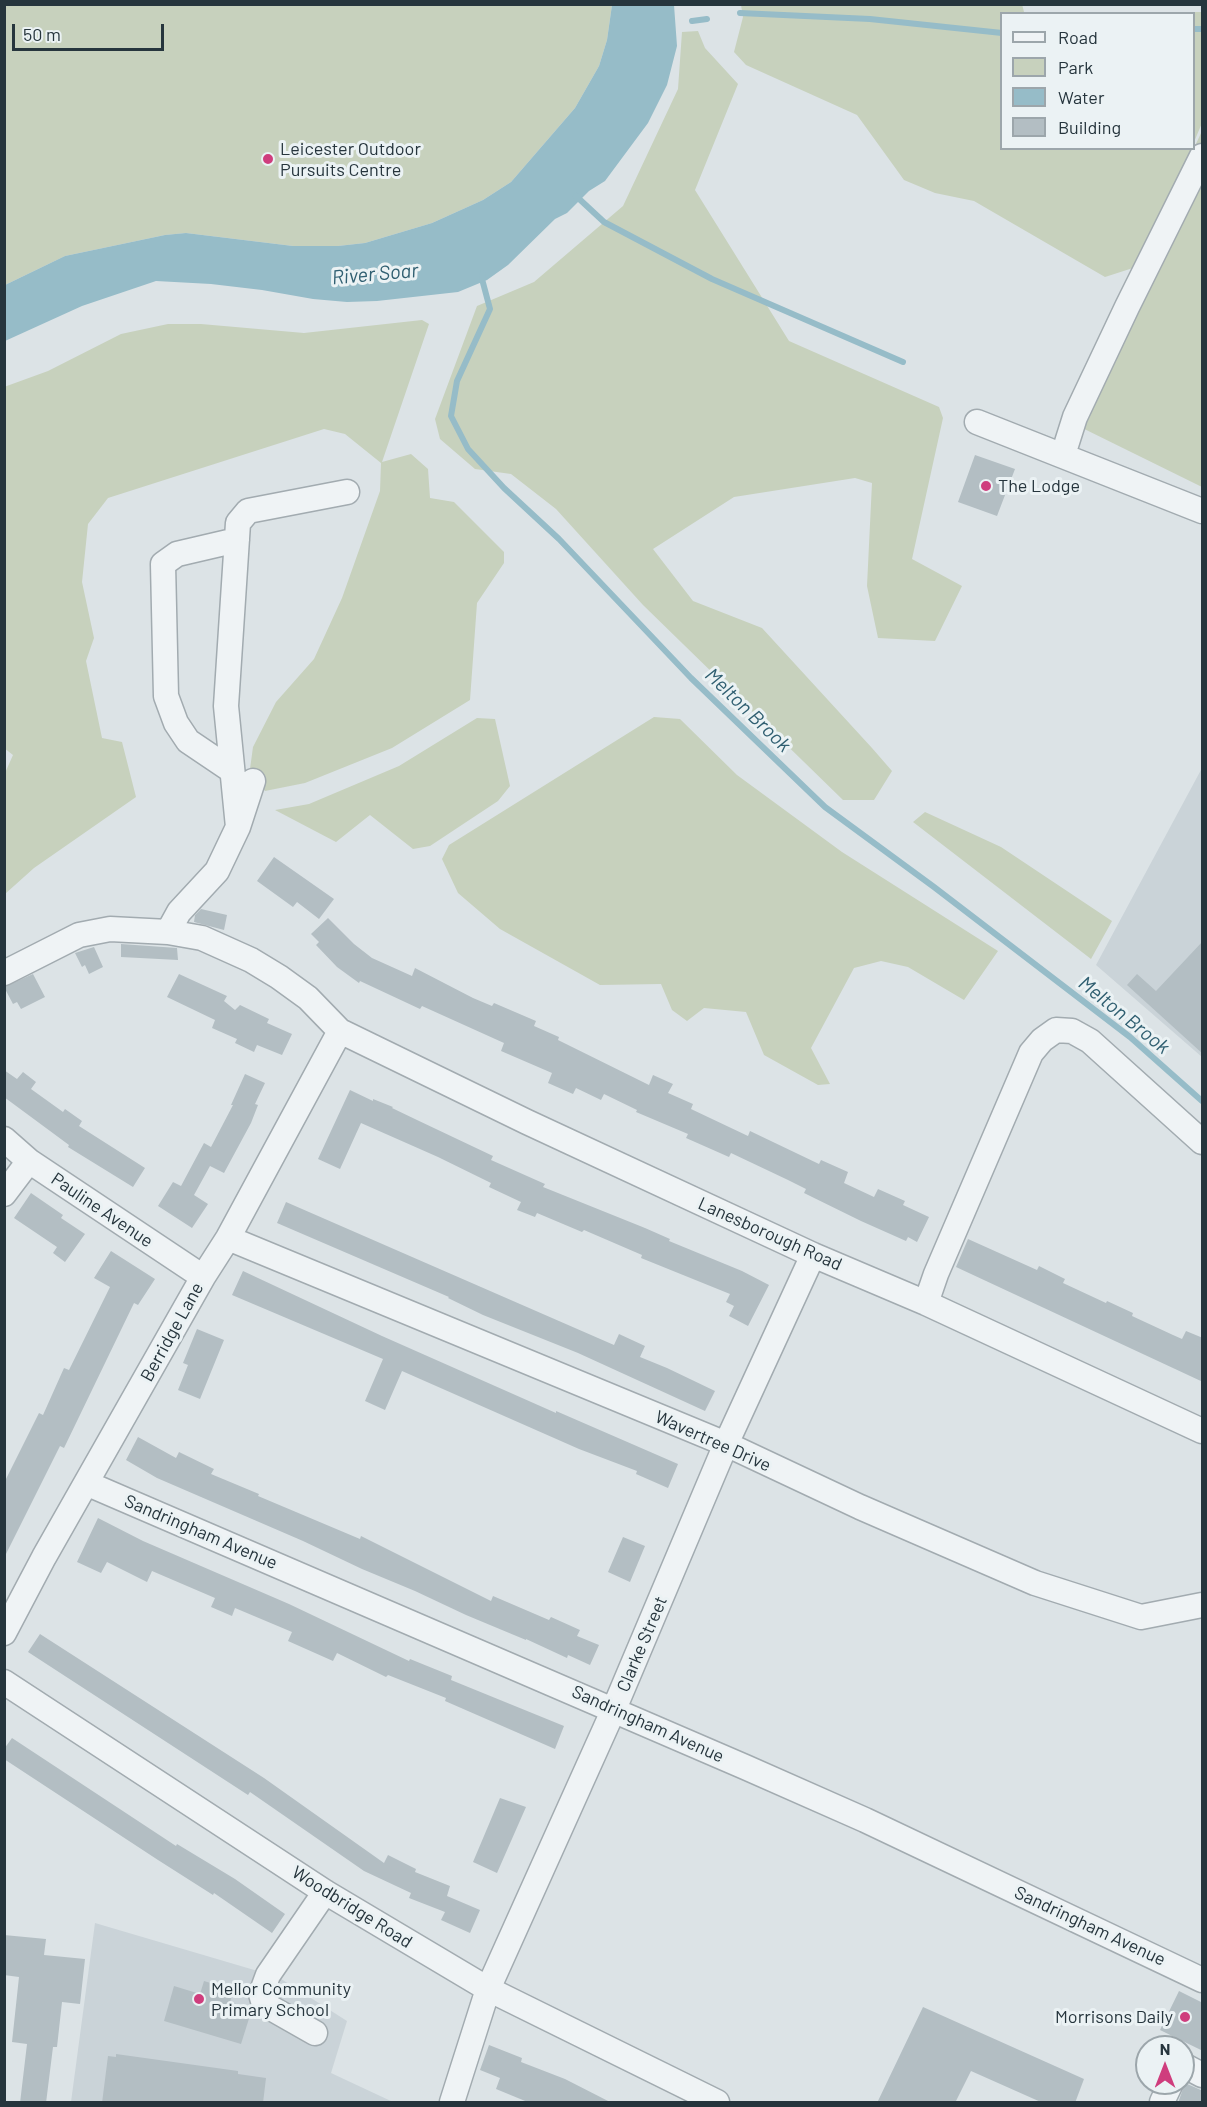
<!DOCTYPE html>
<style>
body{margin:0}
#map{position:relative;width:1207px;height:2107px;overflow:hidden;background:#dce3e6;font-family:Barlow,sans-serif}
canvas{display:block}
.frame{position:absolute;inset:0;border:6px solid #26353d;pointer-events:none}
.legend{position:absolute;left:1000px;top:12px;width:195px;height:138px;box-sizing:border-box;background:#ebf2f4;border:2px solid #9ca6ab;margin:0;padding:8px 10px;list-style:none;font-size:18px;color:#26353d}
.legend li{display:flex;align-items:center;gap:12px;height:30px}
.legend b{width:30px;border:2px solid #9ca6ab}
.north{position:absolute;left:1135px;top:2035px;width:60px;height:60px;box-sizing:border-box;background:#ebf2f4;border:2px solid #9ca6ab;border-radius:50%;rotate:0deg;font-size:16px;font-weight:700;line-height:24px;text-align:center;color:#26353d}
.north::after{content:'';display:block;margin:auto;width:21px;height:27px;background:#cf3d7d;clip-path:polygon(50% 0,100% 100%,50% 72%,0 100%)}
.scale{position:absolute;left:12px;top:24px;width:152px;height:27px;box-sizing:border-box;border:3px solid #26353d;border-top:0;padding-left:8px;font-size:18px;line-height:21px;white-space:nowrap;color:#26353d;-webkit-text-stroke:4px #ebf2f4;paint-order:stroke}
</style>
<div id="map">
<canvas width="1207" height="2107"></canvas>
<div class="frame"></div>
<ul class="legend">
<li><b style="height:8px;background:#eff3f5"></b>Road</li>
<li><b style="height:16px;background:#c7d1bd"></b>Park</li>
<li><b style="height:16px;background:#96bcc8"></b>Water</li>
<li><b style="height:16px;background:#b3bec3"></b>Building</li>
</ul>
<div class="north">N</div>
<div class="scale">50 m</div>
</div>
<script>
const ctx = document.querySelector('canvas').getContext('2d');
ctx.lineJoin = 'round';
function fillPath(path, color) { ctx.fillStyle = color; ctx.fill(path, 'evenodd'); }
const poly = rows => new Path2D(rows.map(r => 'M' + r).join(''));
function trace(path, color, width, dash) { ctx.strokeStyle = color; ctx.lineWidth = width; ctx.lineCap = dash ? 'butt' : 'round'; ctx.setLineDash(dash || []); ctx.stroke(path); }
function drawText(font, color, halo, rows, align = 'center') {
  ctx.font = font + ' Barlow,sans-serif'; ctx.lineWidth = 6; ctx.setLineDash([]); ctx.textBaseline = 'middle'; ctx.strokeStyle = halo; ctx.fillStyle = color; for (const [text, x, y, turn = 0] of rows) {
    ctx.save(); ctx.translate(x, y); ctx.rotate((+turn || 0) * Math.PI / 180); ctx.textAlign = isNaN(turn) ? turn : align; if (halo) ctx.strokeText(text, 0, 0); ctx.fillText(text, 0, 0); ctx.restore();
  }
}
const built = poly([
 [1202,768,1202,1057,1096,965],
 [95,1923,278,1977,347,2021,331,2073,393,2102,71,2102]
]);
const green = poly([
 [1022,4,1024,12,1202,12,1202,123,1194,142,1194,14,1002,14,1002,148,1191,149,1136,267,1105,277,974,201,935,193,904,180,857,115,746,65,734,52,743,17,741,5],
 [5,5,612,5,607,40,599,66,575,108,511,182,483,200,432,223,365,243,338,246,293,246,186,233,165,235,65,256,5,285],
 [698,31,705,48,738,84,695,190,789,341,939,407,943,418,912,559,962,586,935,641,878,638,867,586,872,483,855,478,734,497,653,549,693,601,762,628,872,748,892,771,874,800,843,800,643,605,556,509,511,474,475,469,440,439,435,419,477,306,534,282,623,206,678,89,682,32],
 [1202,131,1202,487,1066,420],
 [422,320,429,324,382,462,411,454,428,469,430,498,454,502,504,552,504,563,477,603,470,700,392,748,305,783,265,791,250,769,253,747,276,702,314,659,342,598,380,491,381,463,345,434,324,429,108,498,88,524,82,582,94,638,86,661,102,738,122,742,136,797,34,868,5,894,5,773,13,755,4,748,4,387,48,371,121,334,168,324,201,324,304,333],
 [654,717,680,719,737,775,842,852,998,951,964,1000,908,967,881,961,854,968,811,1048,830,1084,818,1085,764,1055,746,1012,704,1008,687,1021,672,1010,661,984,600,985,500,929,458,893,442,859,449,845],
 [477,718,495,719,510,786,498,801,430,846,413,849,370,815,336,842,275,810,309,804,399,766],
 [925,812,1001,847,1112,921,1091,959,913,822]
]);
const water = poly([
 [612,5,674,5,677,46,667,85,648,123,605,181,589,191,567,213,555,219,508,265,487,280,458,292,377,301,347,302,313,299,262,290,211,284,156,281,82,306,5,341,5,285,65,256,165,235,186,233,293,246,338,246,365,243,432,223,483,200,511,182,575,108,599,66,607,40]
]);
const stream = poly([
 [740,13,870,19,1002,33],
 [692,21,707,19],
 [1194,29,1202,29],
 [576,196,604,222,712,279,903,362],
 [483,273,482,279,490,309,457,381,451,416,468,449,504,488,559,539,691,678,825,807,934,887,1130,1037,1202,1101]
]);
const building = poly([
 [975,455,1015,469,997,516,958,502],
 [274,857,334,899,319,919,297,902,293,907,257,881],
 [201,909,227,915,224,930,194,922,195,915],
 [328,918,354,944,372,958,412,976,415,968,473,998,492,1006,494,1003,536,1021,534,1026,559,1037,558,1040,649,1085,653,1075,673,1084,668,1093,693,1104,691,1109,748,1136,750,1131,819,1164,821,1160,848,1172,844,1183,874,1197,878,1189,905,1201,903,1205,929,1217,917,1242,908,1237,906,1241,861,1221,804,1193,806,1189,788,1180,731,1153,729,1157,686,1138,688,1134,636,1112,637,1110,604,1094,601,1100,576,1088,573,1094,548,1083,552,1073,501,1051,504,1043,422,1006,420,1009,360,981,359,983,337,967,316,945,319,942,311,934],
 [1203,941,1203,1054,1127,985,1137,974,1156,991],
 [121,944,177,948,178,960,121,957],
 [94,947,103,967,89,974,85,965,82,967,75,953],
 [33,974,45,997,21,1009,17,1002,13,1004,4,987],
 [179,974,227,996,224,1001,235,1010,240,1005,269,1019,267,1023,292,1034,282,1055,257,1045,254,1052,235,1043,237,1039,212,1028,215,1020,167,997],
 [4,1070,17,1079,23,1072,36,1082,31,1089,63,1112,65,1109,82,1121,79,1126,145,1168,133,1187,68,1147,69,1145,4,1097],
 [245,1074,265,1083,255,1104,258,1105,251,1123,224,1173,210,1166,194,1195,208,1204,192,1228,158,1206,173,1182,181,1186,204,1143,211,1147,233,1105,231,1105],
 [350,1090,373,1101,373,1099,393,1107,392,1108,417,1120,493,1156,491,1160,545,1184,543,1187,645,1228,670,1239,669,1241,742,1271,769,1285,748,1326,729,1316,734,1306,726,1302,730,1294,641,1258,642,1255,584,1230,582,1232,537,1213,535,1217,517,1210,521,1202,489,1187,491,1183,438,1157,361,1123,340,1169,318,1159],
 [31,1193,63,1215,61,1218,85,1234,65,1262,53,1253,57,1247,14,1218],
 [286,1202,614,1345,619,1334,645,1346,640,1357,667,1368,715,1391,705,1411,578,1353,483,1315,448,1298,449,1297,277,1223],
 [968,1239,1037,1270,1039,1266,1065,1279,1063,1283,1106,1303,1107,1301,1133,1313,1132,1316,1173,1335,1182,1339,1186,1331,1203,1338,1203,1382,956,1267],
 [111,1251,155,1279,138,1305,134,1303,64,1448,60,1446,4,1558,4,1483,39,1413,43,1415,64,1368,69,1370,110,1287,94,1278],
 [243,1271,382,1336,556,1413,556,1411,678,1464,668,1488,636,1474,637,1471,579,1449,402,1371,385,1410,365,1401,383,1359,232,1295],
 [197,1329,224,1340,200,1399,178,1390,188,1365,183,1363],
 [138,1437,176,1458,179,1452,214,1469,211,1474,259,1494,258,1496,360,1539,361,1536,491,1601,493,1596,549,1620,551,1617,580,1630,577,1636,599,1645,590,1665,568,1655,567,1658,526,1639,526,1640,466,1615,415,1591,362,1569,303,1541,157,1478,126,1460],
 [98,1518,143,1541,289,1604,409,1661,410,1659,452,1676,451,1680,564,1726,555,1749,445,1701,446,1698,388,1675,386,1677,337,1653,333,1661,288,1641,292,1632,235,1608,232,1616,211,1607,215,1598,152,1571,147,1582,107,1562,101,1573,77,1562],
 [623,1537,645,1546,630,1582,608,1572],
 [40,1634,264,1778,384,1863,388,1855,416,1869,415,1872,450,1886,447,1896,480,1910,470,1933,441,1920,445,1912,409,1898,411,1893,364,1871,250,1792,248,1795,28,1652],
 [12,1738,176,1846,177,1844,235,1879,285,1914,272,1933,214,1893,213,1895,158,1860,4,1759,4,1749],
 [500,1798,526,1807,497,1873,473,1862],
 [4,1935,46,1939,44,1955,85,1959,80,2004,62,2002,57,2047,53,2047,46,2103,20,2103,27,2044,12,2042,19,1977,4,1975],
 [204,1981,234,1990,230,2002,252,2009,241,2044,164,2021,174,1986,200,1994],
 [1179,1991,1203,2003,1203,2051,1160,2030],
 [923,2007,1084,2079,1075,2103,1043,2103,971,2071,955,2103,877,2103],
 [489,2045,522,2058,521,2062,565,2079,612,2103,530,2103,496,2089,500,2078,480,2070],
 [116,2054,238,2071,238,2074,266,2078,263,2103,102,2103,108,2056,116,2057],
 [1185,2083,1203,2091,1203,2103,1178,2103]
]);
const minor = poly([
 [977,422,1202,511],
 [1063,455,1075,417,1127,307,1202,156],
 [231,770,188,741,176,723,166,696,163,564,177,554,237,540],
 [238,827,226,706,238,523,248,511,347,492],
 [168,932,202,938,251,960,279,977,308,998,340,1031,527,1122,813,1255,926,1303,1202,1431],
 [4,973,79,935,110,929,168,932,179,912,217,871,238,827,253,781],
 [4,1139,29,1161,203,1277],
 [4,1194,29,1161],
 [228,1238,726,1444,860,1507,1035,1583,1141,1617,1202,1605],
 [926,1303,936,1274,1031,1053,1042,1040,1056,1030,1072,1031,1090,1041,1202,1142],
 [86,1483,745,1767,865,1820,1202,1980],
 [4,1633,44,1557,203,1277,228,1238,340,1031],
 [4,1682,325,1892,488,1989,717,2102],
 [315,2033,271,2008,263,2001,261,1994,268,1975,325,1892],
 [1183,2065,1202,2075],
 [452,2102,488,1989,614,1709,726,1444,813,1255],
 [1162,2102,1171,2083]
]);
const markers = [
 [268,159,6,"#cf3d7d"],
 [986,486,6,"#cf3d7d"],
 [199,1999,6,"#cf3d7d"],
 [1185,2017,6,"#cf3d7d"]
];
const poiNames = [
 ["Leicester Outdoor",280,149],
 ["Pursuits Centre",280,170],
 ["The Lodge",998,486],
 ["Mellor Community",211,1989],
 ["Primary School",211,2010],
 ["Morrisons Daily",1173,2017,"right"]
];
const streetNames = [
 ["Pauline Avenue",102,1210,34],
 ["Lanesborough Road",770,1234,24],
 ["Berridge Lane",172,1332,-61],
 ["Wavertree Drive",713,1441,24],
 ["Sandringham Avenue",201,1532,23],
 ["Clarke Street",642,1644,-67],
 ["Sandringham Avenue",648,1724,24],
 ["Woodbridge Road",352,1907,32],
 ["Sandringham Avenue",1090,1926,25]
];
const waterNames = [
 ["River Soar",375,274,-5],
 ["Melton Brook",748,710,44],
 ["Melton Brook",1124,1015,39]
];
fillPath(built, '#cad3d8');
fillPath(green, '#c7d1bd');
fillPath(water, '#96bcc8');
trace(stream, '#96bcc8', 6);
fillPath(building, '#b3bec3');
trace(minor, '#a2abb0', 27);
trace(minor, '#eff3f5', 24);
for (const [x, y, r, color] of markers) { const dot = new Path2D(); dot.arc(x, y, r, 0, 2 * Math.PI); ctx.fillStyle = color; ctx.fill(dot); trace(dot, '#ebf2f4', 2); }
drawText('18px', '#26353d', '#ebf2f4', poiNames, 'left');
drawText('18px', '#26353d', '#ebf2f4', streetNames);
drawText('italic 20px', '#305f71', '#ebf2f4', waterNames);
</script>
